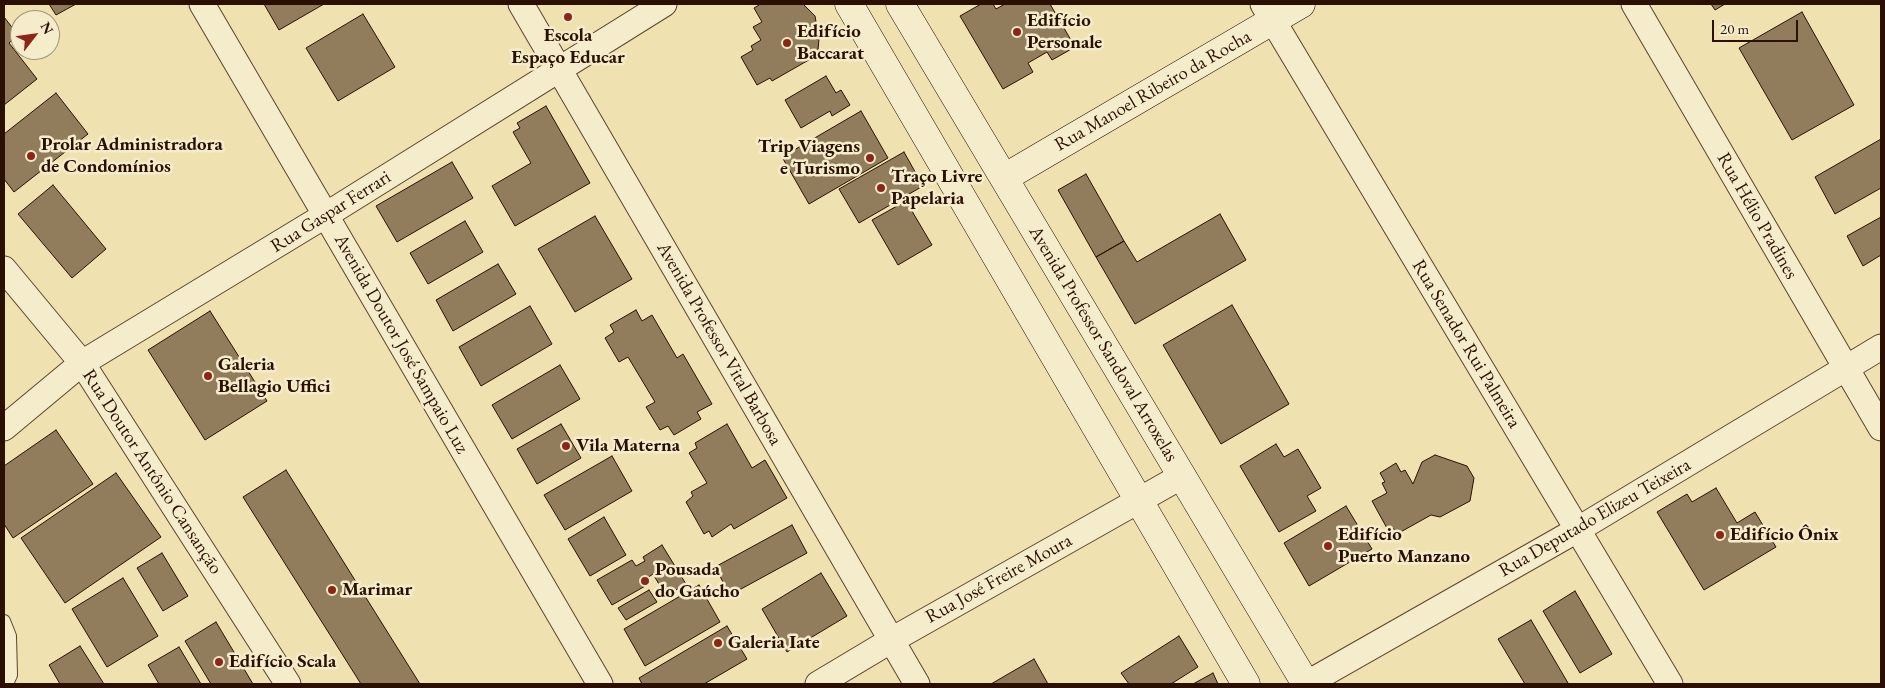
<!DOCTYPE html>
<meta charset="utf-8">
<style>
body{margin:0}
#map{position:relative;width:1885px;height:688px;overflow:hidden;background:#f0e1b1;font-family:"EB Garamond",serif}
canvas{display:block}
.frame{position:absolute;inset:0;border:5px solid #2a1000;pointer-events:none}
.north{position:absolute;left:10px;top:10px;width:50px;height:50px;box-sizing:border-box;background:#f5eccc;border:1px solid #a4947a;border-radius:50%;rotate:60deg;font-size:14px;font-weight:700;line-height:20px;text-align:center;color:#2a1000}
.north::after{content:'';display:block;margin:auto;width:18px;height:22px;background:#8f2418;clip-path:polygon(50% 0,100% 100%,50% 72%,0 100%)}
.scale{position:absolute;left:1712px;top:20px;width:86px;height:22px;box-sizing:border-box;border:2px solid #2a1000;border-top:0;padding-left:6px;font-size:15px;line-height:18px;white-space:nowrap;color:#2a1000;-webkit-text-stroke:4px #f5eccc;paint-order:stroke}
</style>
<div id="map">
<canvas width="1885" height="688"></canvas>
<div class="frame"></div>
<div class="north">N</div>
<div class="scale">20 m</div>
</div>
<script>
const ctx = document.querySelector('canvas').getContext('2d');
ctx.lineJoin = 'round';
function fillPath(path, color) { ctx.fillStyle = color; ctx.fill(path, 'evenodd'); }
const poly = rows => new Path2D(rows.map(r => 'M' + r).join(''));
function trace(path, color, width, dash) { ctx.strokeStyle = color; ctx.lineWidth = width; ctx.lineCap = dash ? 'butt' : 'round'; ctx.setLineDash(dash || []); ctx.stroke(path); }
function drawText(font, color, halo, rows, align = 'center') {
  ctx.font = font + ' "EB Garamond",serif'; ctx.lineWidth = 5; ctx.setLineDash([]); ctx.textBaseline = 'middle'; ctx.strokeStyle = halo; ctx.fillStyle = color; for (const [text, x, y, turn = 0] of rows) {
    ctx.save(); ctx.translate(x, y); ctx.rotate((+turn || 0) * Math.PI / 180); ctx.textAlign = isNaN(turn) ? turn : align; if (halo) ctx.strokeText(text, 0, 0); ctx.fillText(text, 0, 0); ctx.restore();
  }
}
const building = poly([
 [49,4,76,4,56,15,49,4],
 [264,4,324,4,279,30,264,4],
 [758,4,803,4,815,16,819,39,818,50,814,57,772,81,770,78,757,85,741,57,753,50,751,46,761,40,753,27,762,22,754,8,759,5,758,4],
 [981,4,993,4,996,9,1005,4,1050,4,1075,47,1052,60,1047,52,1028,63,1033,72,1003,89,960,16,981,4],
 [1711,4,1725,4,1715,10,1711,4],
 [1802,12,1854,105,1792,140,1739,48,1802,12],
 [363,14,395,67,338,101,306,48,363,14],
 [4,17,18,35,9,43,37,79,4,105,4,17],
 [826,76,836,93,841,90,850,105,832,116,830,111,801,128,785,100,826,76],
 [56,93,88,134,14,192,4,179,4,134,56,93],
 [546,106,590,183,515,226,492,186,531,163,513,132,520,128,517,123,546,106],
 [861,111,888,158,809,204,782,157,861,111],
 [1881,139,1881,188,1835,214,1815,177,1881,139],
 [904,152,923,186,859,223,839,189,904,152],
 [452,162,473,198,397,242,376,206,452,162],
 [1086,174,1124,241,1096,257,1058,190,1086,174],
 [53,185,106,249,72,278,18,214,53,185],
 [906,201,932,245,898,265,872,220,906,201],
 [1220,214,1246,260,1135,324,1096,257,1124,241,1137,262,1220,214],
 [595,216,632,279,575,312,538,249,595,216],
 [1881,217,1881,255,1863,266,1847,236,1881,217],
 [465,221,483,252,428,284,410,253,465,221],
 [498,264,516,294,453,331,436,300,498,264],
 [1232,305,1289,404,1221,444,1163,345,1232,305],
 [530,306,552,344,481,386,459,347,530,306],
 [636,310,642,321,652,315,677,358,683,354,712,404,697,412,701,419,674,435,668,426,660,430,646,407,655,402,628,357,619,362,605,338,614,332,610,325,636,310],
 [210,311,267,401,205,440,148,350,210,311],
 [560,365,580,399,512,439,492,405,560,365],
 [561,424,581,458,537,484,517,449,561,424],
 [727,424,752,468,765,460,787,498,734,529,731,524,712,537,709,531,704,534,686,502,693,496,691,492,707,483,689,453,697,448,695,443,727,424],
 [56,430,93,484,13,538,4,524,4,466,56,430],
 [1276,444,1284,457,1298,449,1321,488,1307,496,1316,511,1279,532,1240,466,1276,444],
 [1435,455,1467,466,1474,478,1470,501,1440,517,1431,515,1397,534,1393,528,1388,530,1372,501,1387,493,1382,483,1385,482,1380,473,1396,463,1401,472,1405,470,1413,484,1422,462,1435,455],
 [612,456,632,491,565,530,544,495,612,456],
 [286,470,420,684,361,684,243,497,286,470],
 [116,473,161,537,65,603,21,538,116,473],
 [1716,488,1737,523,1755,512,1776,547,1704,590,1657,512,1687,494,1692,502,1716,488],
 [1346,506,1372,549,1309,586,1284,543,1346,506],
 [604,517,626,555,590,576,568,539,604,517],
 [792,525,807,553,730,595,715,567,792,525],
 [662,545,686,584,666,596,653,574,644,580,647,585,612,605,597,580,632,560,636,566,645,561,643,557,662,545],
 [162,553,188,596,163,611,137,568,162,553],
 [821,573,847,616,787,652,762,609,821,573],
 [123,578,158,636,107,667,72,609,123,578],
 [699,585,720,622,645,666,624,629,699,585],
 [649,590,657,602,626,620,618,608,649,590],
 [1575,591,1612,654,1580,673,1543,611,1575,591],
 [1531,620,1568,683,1565,684,1525,684,1498,639,1531,620],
 [216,622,253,684,211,684,185,641,216,622],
 [727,626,747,659,704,684,642,684,639,678,727,626],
 [1179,636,1198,667,1171,684,1129,684,1121,673,1179,636],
 [80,646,104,684,60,684,49,665,80,646],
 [179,647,201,684,159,684,148,665,179,647],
 [1034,659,1048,684,991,684,1034,659],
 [1213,673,1218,684,1193,684,1213,673]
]);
const lane = poly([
 [4,621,10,636,11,675,7,684]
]);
const street = poly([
 [202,4,600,684],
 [521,4,917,684],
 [1263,4,1670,684],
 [1634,4,1881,428],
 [4,269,82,363,288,684],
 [4,428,82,363,326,215,664,4],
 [818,684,890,641,1182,476],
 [1306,684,1577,530,1881,347]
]);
const secondary = poly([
 [849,4,1246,684],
 [900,4,1306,684],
 [1004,178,1301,4]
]);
const markers = [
 [568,17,5,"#8f2418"],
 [1017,32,5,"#8f2418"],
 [787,43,5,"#8f2418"],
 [31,156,5,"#8f2418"],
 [870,158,5,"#8f2418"],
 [881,188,5,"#8f2418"],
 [208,376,5,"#8f2418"],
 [566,446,5,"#8f2418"],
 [1720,535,5,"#8f2418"],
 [1328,546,5,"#8f2418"],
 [645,581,5,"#8f2418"],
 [332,590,5,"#8f2418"],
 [718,643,5,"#8f2418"],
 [219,662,5,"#8f2418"]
];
const poiNames = [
 ["Edifício",1027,21],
 ["Personale",1027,43],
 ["Edifício",797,32],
 ["Baccarat",797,54],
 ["Escola",568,36,"center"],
 ["Espaço Educar",568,58,"center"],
 ["Prolar Administradora",41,145],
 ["de Condomínios",41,167],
 ["Trip Viagens",860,147,"right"],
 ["e Turismo",860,169,"right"],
 ["Traço Livre",891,177],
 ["Papelaria",891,199],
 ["Galeria",218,365],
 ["Bellagio Uffici",218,387],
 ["Vila Materna",576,446],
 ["Edifício",1338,535],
 ["Puerto Manzano",1338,557],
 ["Edifício Ônix",1730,535],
 ["Pousada",655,570],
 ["do Gaúcho",655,592],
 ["Marimar",342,590],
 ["Galeria Iate",728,643],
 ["Edifício Scala",229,662]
];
const streetNames = [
 ["Rua Manoel Ribeiro da Rocha",1153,91,-30],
 ["Rua Gaspar Ferrari",331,212,-32],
 ["Rua Hélio Pradines",1757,216,60],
 ["Avenida Doutor José Sampaio Luz",401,344,60],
 ["Avenida Professor Vital Barbosa",719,344,60],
 ["Avenida Professor Sandoval Arroxelas",1103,344,59],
 ["Rua Senador Rui Palmeira",1466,344,59],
 ["Rua Doutor Antônio Cansanção",152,472,57],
 ["Rua Deputado Elizeu Teixeira",1595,518,-30],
 ["Rua José Freire Moura",999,579,-29]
];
fillPath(building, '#917d5c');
trace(building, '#2a1000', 1);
trace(lane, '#5c442c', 14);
trace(street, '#5c442c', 27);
trace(secondary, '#2a1000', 29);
trace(lane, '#f5eccc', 12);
trace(street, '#f5eccc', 25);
trace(secondary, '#f5eccc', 28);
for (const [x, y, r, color] of markers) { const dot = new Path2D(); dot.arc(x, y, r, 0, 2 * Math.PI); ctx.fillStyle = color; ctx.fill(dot); trace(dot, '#f5eccc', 2); }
drawText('bold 19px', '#2a1000', '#f5eccc', poiNames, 'left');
drawText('19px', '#2a1000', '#f5eccc', streetNames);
</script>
